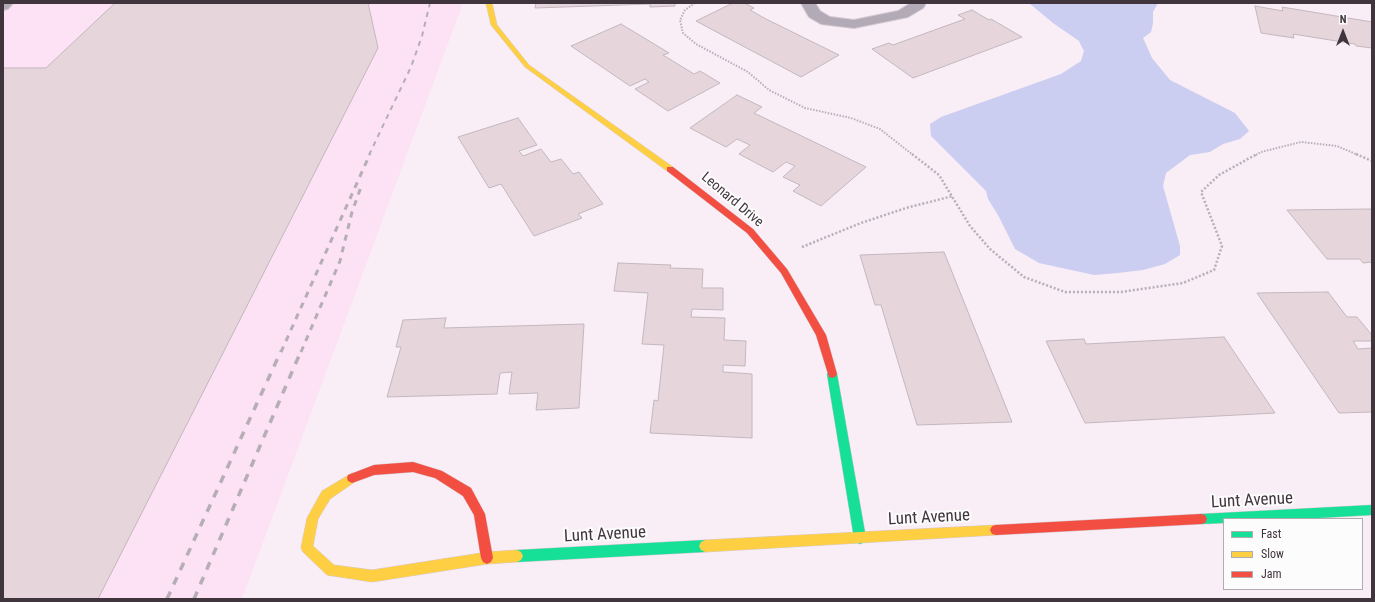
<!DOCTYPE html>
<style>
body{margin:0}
#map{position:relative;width:1375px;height:602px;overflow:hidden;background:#f9edf6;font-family:"Roboto Condensed",sans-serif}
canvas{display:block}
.frame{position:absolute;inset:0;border:4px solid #41353d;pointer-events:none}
.legend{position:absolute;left:1223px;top:518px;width:140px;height:72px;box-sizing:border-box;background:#fcfcfc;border:1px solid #b1acb0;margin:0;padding:5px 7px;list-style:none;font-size:12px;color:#41353d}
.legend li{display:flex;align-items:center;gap:8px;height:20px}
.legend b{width:20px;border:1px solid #b1acb0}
.north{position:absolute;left:1323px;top:12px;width:40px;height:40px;-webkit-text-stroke:3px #fcfcfc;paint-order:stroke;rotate:0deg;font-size:11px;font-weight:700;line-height:16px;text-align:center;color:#41353d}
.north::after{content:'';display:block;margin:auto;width:14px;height:18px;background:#41353d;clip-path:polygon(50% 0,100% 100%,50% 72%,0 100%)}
</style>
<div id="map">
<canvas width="1375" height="602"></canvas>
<div class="frame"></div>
<ul class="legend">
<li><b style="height:5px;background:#16e098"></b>Fast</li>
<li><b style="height:5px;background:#ffcf43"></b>Slow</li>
<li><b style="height:5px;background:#f24e42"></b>Jam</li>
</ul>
<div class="north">N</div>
</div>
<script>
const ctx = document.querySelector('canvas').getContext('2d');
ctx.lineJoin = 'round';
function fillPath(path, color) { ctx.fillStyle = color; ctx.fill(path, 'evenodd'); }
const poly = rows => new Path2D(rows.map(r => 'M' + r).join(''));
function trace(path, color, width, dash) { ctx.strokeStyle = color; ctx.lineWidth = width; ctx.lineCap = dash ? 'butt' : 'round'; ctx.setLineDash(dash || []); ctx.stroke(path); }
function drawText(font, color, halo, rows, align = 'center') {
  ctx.font = font + ' "Roboto Condensed",sans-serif'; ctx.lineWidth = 4; ctx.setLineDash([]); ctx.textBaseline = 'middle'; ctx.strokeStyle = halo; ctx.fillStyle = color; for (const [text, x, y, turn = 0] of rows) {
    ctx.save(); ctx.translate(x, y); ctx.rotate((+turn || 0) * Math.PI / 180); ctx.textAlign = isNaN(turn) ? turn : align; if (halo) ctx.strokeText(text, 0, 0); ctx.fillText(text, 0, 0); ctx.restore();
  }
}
const built = poly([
 [3,3,463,3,242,599,3,599]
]);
const water = poly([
 [1029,3,1158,3,1153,12,1153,23,1151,32,1143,38,1152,58,1170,80,1235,113,1249,131,1240,139,1223,144,1210,152,1190,155,1166,173,1163,186,1180,246,1180,255,1165,264,1143,270,1118,273,1094,275,1039,263,1015,249,998,215,988,199,986,191,931,136,930,124,941,117,1061,74,1081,61,1084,51,1079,41,1053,23]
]);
const building = poly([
 [115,3,368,3,378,48,98,599,3,599,3,68,46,68,115,3],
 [536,3,675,3,675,6,650,7,650,4,535,8,536,3],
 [733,3,744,3,754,8,750,10,766,19,839,55,801,77,696,21,733,3],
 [1255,6,1283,11,1282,7,1372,22,1372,48,1356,46,1355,44,1293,34,1294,38,1261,33,1255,6],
 [972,10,989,20,991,19,1022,37,913,78,872,49,889,43,893,45,965,19,958,15,972,10],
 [621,24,669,53,663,55,694,74,700,71,720,83,668,111,635,89,649,82,645,79,630,86,571,46,621,24],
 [737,95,762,107,754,113,866,167,821,206,793,191,800,185,783,177,795,166,786,162,773,172,739,154,750,145,737,139,726,147,690,128,737,95],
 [518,118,537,145,519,151,523,156,541,149,551,162,561,159,573,174,579,172,603,204,578,214,582,218,534,236,501,184,489,188,458,137,518,118],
 [1372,209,1372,262,1363,263,1360,259,1327,259,1287,210,1372,209],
 [944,252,1012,422,917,425,881,305,875,305,860,255,944,252],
 [618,263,671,265,670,268,703,269,702,288,723,288,723,310,692,309,691,317,725,318,724,340,746,341,745,366,723,365,723,372,752,374,752,438,650,433,654,400,658,401,664,345,642,344,648,293,614,291,618,263],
 [1328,292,1347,317,1357,317,1372,335,1372,341,1353,341,1358,349,1372,348,1372,412,1339,413,1257,293,1328,292],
 [446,318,444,328,584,324,579,408,536,410,538,393,509,394,512,372,500,373,497,394,387,397,401,347,396,347,403,320,446,318],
 [1224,337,1275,413,1085,423,1046,341,1084,339,1086,344,1224,337]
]);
const pathFar1 = poly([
 [695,3,685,10,680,20,683,33,696,44,748,72,769,90,805,108,851,118,880,129,913,155],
 [1256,155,1261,152,1301,142,1337,146,1358,155]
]);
const path = poly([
 [912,154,939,175,970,226,990,249,1024,277,1065,292,1121,292,1183,283,1214,270,1222,246,1201,192,1219,175,1257,154],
 [1356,154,1372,161],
 [802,247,861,223,906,208,953,196]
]);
const street = poly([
 [3,3,13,3,8,9,3,10,3,3],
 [801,3,815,3,820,11,830,17,854,20,898,11,911,3,925,3,925,5,923,8,908,17,854,28,821,24,809,17,801,3]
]);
const fast = poly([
 [832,370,835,371,837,374,866,538,864,542,860,544,856,542,854,538,827,374,829,371,832,370],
 [1372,505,1372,515,1301,519,1224,519,1224,523,1201,524,1197,523,1195,519,1197,515,1201,514,1372,505],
 [705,540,709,542,711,546,709,550,705,552,517,562,513,560,511,556,513,552,517,550,705,540]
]);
const slow = poly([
 [486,3,492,3,497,25,529,65,673,167,673,171,667,171,525,67,491,25,486,3],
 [352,473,356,475,357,478,356,481,330,499,318,519,313,546,334,565,372,570,487,552,517,550,521,552,523,556,521,560,517,562,487,564,372,582,327,575,303,552,301,548,307,518,322,491,352,473],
 [996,525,1000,526,1002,530,1000,534,996,535,705,552,701,550,699,546,701,542,705,540,996,525]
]);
const jam = poly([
 [667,167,673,167,753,229,787,269,826,335,837,374,835,377,832,378,829,377,816,335,781,273,747,233,667,171,667,167],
 [413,462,442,471,471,488,485,514,493,558,491,562,487,564,483,562,481,558,474,515,463,496,435,478,413,472,374,475,352,483,348,481,347,478,348,475,374,465,413,462],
 [1201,514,1205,515,1207,519,1205,523,1201,524,996,535,992,534,990,530,992,526,996,525,1201,514]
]);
const railFar2 = poly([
 [369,155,411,67,422,36,430,3]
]);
const railFar1 = poly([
 [281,352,370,154],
 [301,352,340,261,352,212,362,184]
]);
const rail = poly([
 [167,599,281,351],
 [194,599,301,351]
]);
const streetNames = [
 ["Leonard Drive",732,200,40]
];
const nearStreetnames = [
 ["Lunt Avenue",1252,501,-3],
 ["Lunt Avenue",929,518,-3],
 ["Lunt Avenue",605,535,-3]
];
fillPath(built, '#fce2f4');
fillPath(water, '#cbcdf1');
fillPath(building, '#e6d6dc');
trace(building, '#c3b7bd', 1);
trace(street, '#d3c9d0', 2);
trace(fast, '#d3c9d0', 1);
trace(slow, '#d3c9d0', 1);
trace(jam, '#d3c9d0', 1);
trace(pathFar1, '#b7afb8', 2, [1.5, 1.5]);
trace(path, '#b7afb8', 2.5, [2, 2]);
fillPath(street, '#b2aab7');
fillPath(fast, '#16e098');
fillPath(slow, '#ffcf43');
fillPath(jam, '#f24e42');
trace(railFar2, '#b6aeb7', 2, [5, 5]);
trace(railFar1, '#b6aeb7', 3, [6, 6]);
trace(rail, '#b6aeb7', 3.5, [8, 8]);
drawText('14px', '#41353d', '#fcfcfc', streetNames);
drawText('17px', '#41353d', '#fcfcfc', nearStreetnames);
</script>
